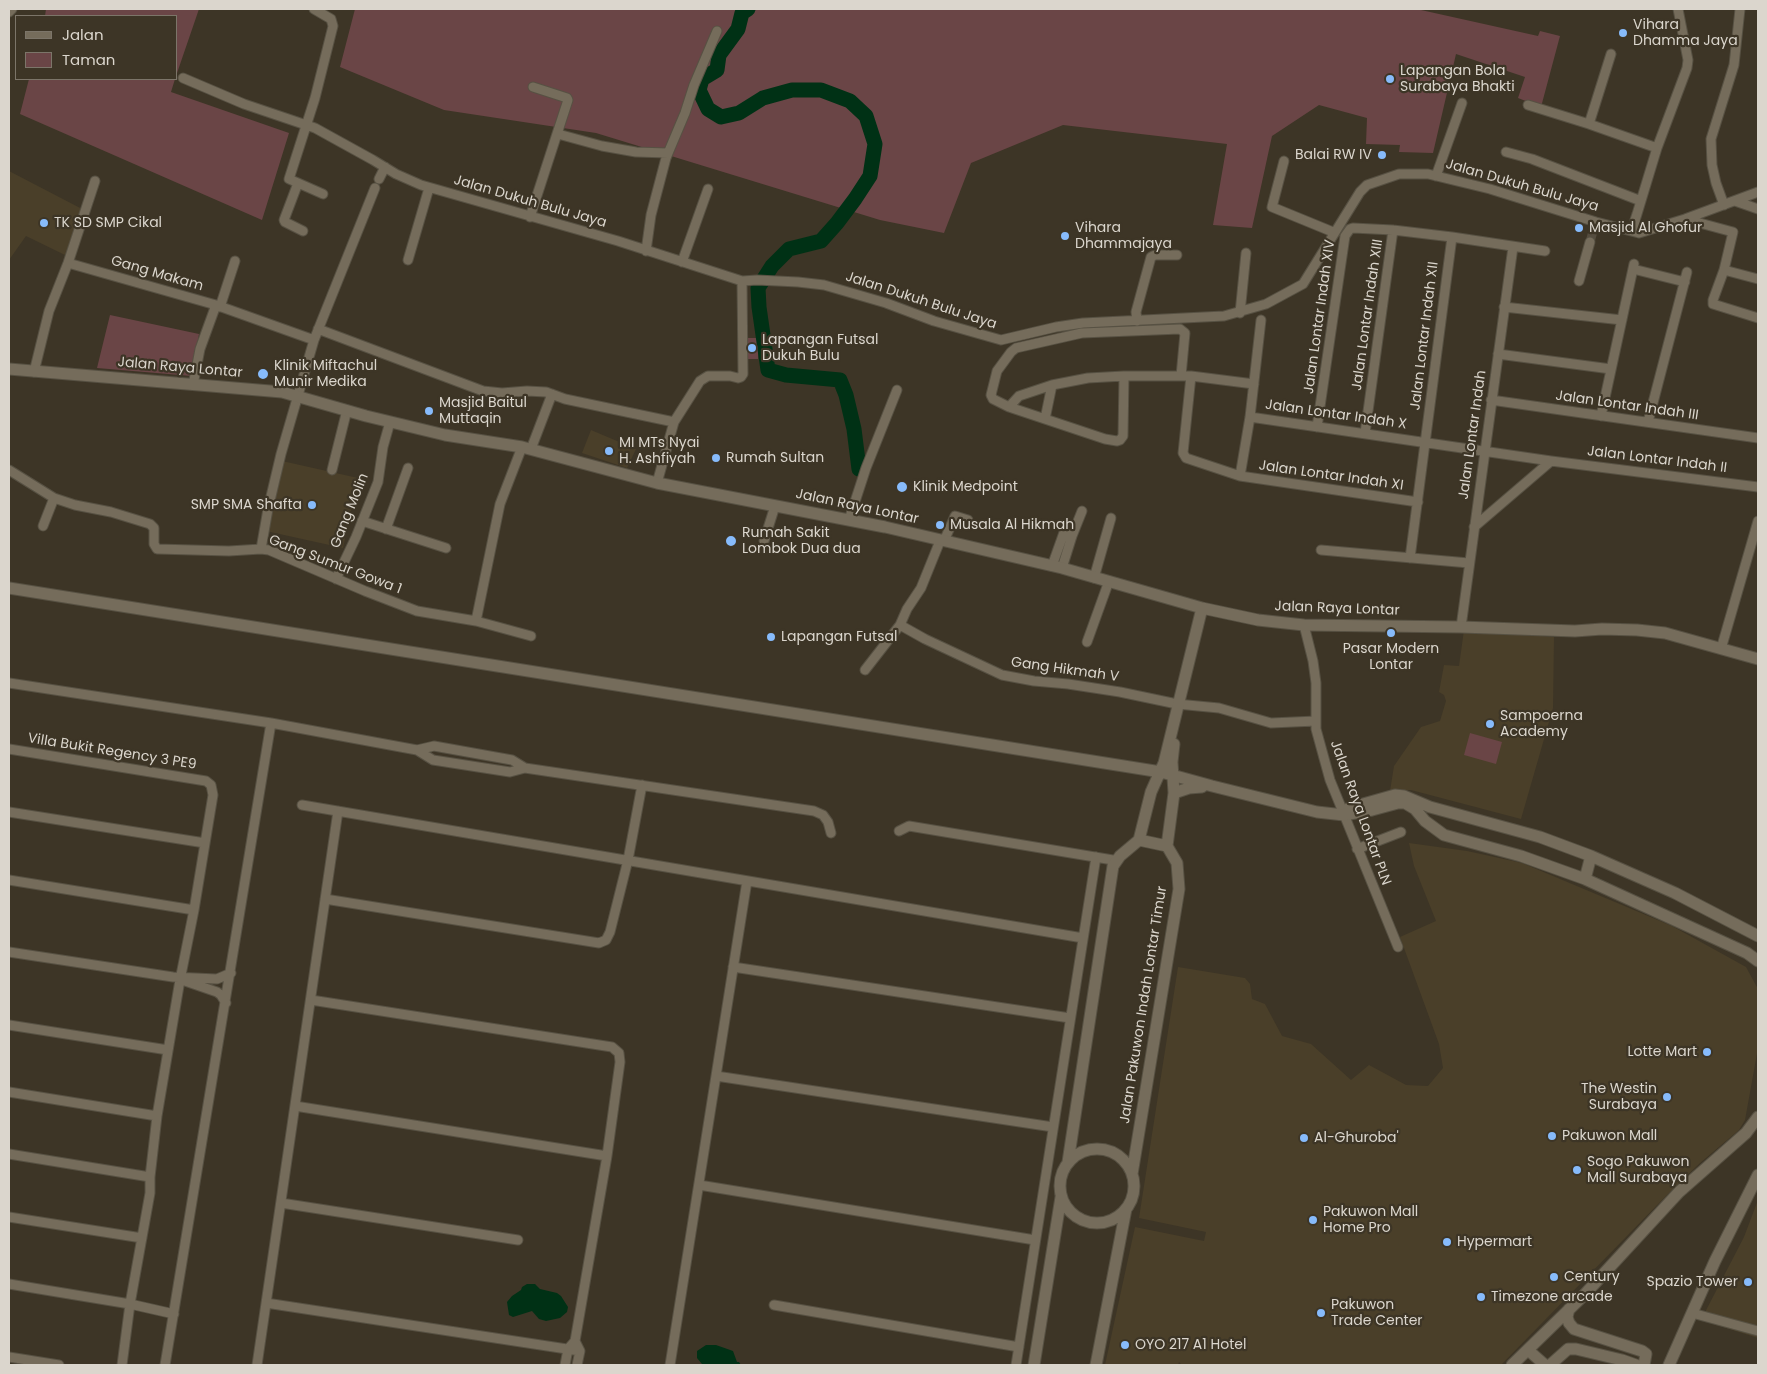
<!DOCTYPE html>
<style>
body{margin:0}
#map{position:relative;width:1767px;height:1374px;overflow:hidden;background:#3d3526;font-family:Poppins,sans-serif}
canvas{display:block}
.frame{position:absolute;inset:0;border:10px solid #dbd6cd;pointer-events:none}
.legend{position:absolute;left:15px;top:15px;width:162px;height:65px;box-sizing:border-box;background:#3d3526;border:1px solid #7c7569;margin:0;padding:6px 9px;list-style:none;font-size:15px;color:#dbd6cd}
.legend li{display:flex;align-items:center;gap:10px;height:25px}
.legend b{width:25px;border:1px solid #7c7569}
</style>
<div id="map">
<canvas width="1767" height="1374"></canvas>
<div class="frame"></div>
<ul class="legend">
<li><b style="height:6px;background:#756c5b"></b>Jalan</li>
<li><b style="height:14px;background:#6a4546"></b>Taman</li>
</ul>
</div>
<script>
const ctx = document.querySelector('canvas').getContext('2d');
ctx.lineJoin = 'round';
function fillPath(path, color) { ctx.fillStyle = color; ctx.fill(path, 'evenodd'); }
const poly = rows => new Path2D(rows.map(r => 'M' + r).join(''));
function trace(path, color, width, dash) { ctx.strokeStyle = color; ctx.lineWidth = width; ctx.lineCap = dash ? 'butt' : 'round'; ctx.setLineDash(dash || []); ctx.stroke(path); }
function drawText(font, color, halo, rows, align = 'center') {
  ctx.font = font + ' Poppins,sans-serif'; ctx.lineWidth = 4.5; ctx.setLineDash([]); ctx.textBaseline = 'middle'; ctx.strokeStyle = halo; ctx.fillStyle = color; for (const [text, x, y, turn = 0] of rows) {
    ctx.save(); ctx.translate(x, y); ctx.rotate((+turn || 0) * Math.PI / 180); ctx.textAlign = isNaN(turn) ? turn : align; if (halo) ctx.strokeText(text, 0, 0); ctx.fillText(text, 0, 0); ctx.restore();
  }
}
const built = poly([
 [9,171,84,210,67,256,26,236,9,260],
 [591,430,636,449,627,468,582,453],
 [282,461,358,478,343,548,266,531],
 [1464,630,1554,637,1553,708,1521,819,1411,790,1390,791,1394,766,1421,727,1440,721,1446,701,1444,695,1439,692,1444,665,1459,666],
 [1409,843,1467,851,1522,863,1672,926,1746,967,1758,989,1758,1048,1745,1120,1739,1130,1700,1163,1667,1195,1501,1365,1182,1365,1179,1362,1178,1365,1105,1365,1135,1227,1204,1241,1206,1232,1139,1218,1178,967,1245,978,1250,984,1252,999,1265,1004,1282,1036,1311,1044,1351,1080,1369,1065,1406,1085,1428,1086,1443,1068,1439,1044,1400,937,1436,921,1414,866],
 [1758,1200,1758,1338,1701,1320,1744,1237]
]);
const green = poly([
 [46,9,199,9,176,76,176,16,45,16],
 [355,9,1421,9,1421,10,1538,36,1540,31,1560,36,1541,107,1518,98,1525,77,1456,54,1433,153,1399,152,1400,145,1366,144,1367,118,1319,105,1272,136,1252,228,1213,225,1227,144,1063,125,971,163,944,233,880,220,596,133,444,110,340,67],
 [29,79,175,79,171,92,289,133,262,220,20,114],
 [110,315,199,334,192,376,97,368],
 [746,338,758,338,758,359,746,359],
 [1470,733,1502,742,1496,764,1464,755]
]);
const water = poly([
 [527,1284,535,1284,540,1289,557,1293,561,1296,568,1307,567,1312,560,1318,546,1321,539,1319,532,1311,513,1317,509,1315,507,1302,512,1296,521,1290,522,1287],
 [706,1345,716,1345,733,1351,737,1362,739,1362,741,1365,702,1364,697,1358,697,1351]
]);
const river = poly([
 [748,9,742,13,738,29,719,55,717,70,702,79,699,90,708,109,721,117,739,113,763,98,792,90,821,90,850,101,866,116,875,144,870,176,855,199,837,223,821,241,789,249,772,266,758,288,759,307,768,370,786,375,840,380,846,395,854,429,859,469]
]);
const streetTunnel = poly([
 [1590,242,1594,228]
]);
const street = poly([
 [314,9,331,19,333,26,315,98,289,179,323,194],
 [9,12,12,9],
 [183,78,244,104,315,128,373,160,396,174,421,185,618,241,742,281,757,280,798,282,824,285,886,303,934,321,1001,340,1056,327,1083,323,1224,316,1266,304,1303,284,1360,192,1367,185,1399,174,1428,174,1490,189,1596,222,1639,233,1685,219,1758,192],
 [1528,105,1589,124,1657,148],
 [1589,124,1611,54],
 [558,134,602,146,636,152,668,153],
 [1506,152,1532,159,1641,201],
 [1284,161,1272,207,1333,232],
 [1436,176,1462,103],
 [379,179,385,167],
 [298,183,284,220,285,222,303,231],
 [1735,201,1758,209],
 [1724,205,1716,183,1712,165,1711,139,1734,65,1740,9],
 [530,217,568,100,567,98,533,87],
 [1685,219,1733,232,1724,270,1713,300,1713,304,1758,318],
 [1639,233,1635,220,1637,214,1657,148,1687,68,1688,60,1678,9],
 [646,251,651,215,666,158,685,113,694,85,717,31],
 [408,260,429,188],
 [682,262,708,189],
 [68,263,216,305,314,340],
 [1633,269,1685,282],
 [1724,270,1758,279],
 [1579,281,1590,242],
 [220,307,235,261],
 [1504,307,1622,320],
 [1240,313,1246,253],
 [1137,321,1136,312,1151,257,1155,255,1177,255],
 [318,329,483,391,502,393,527,391,546,392,565,399,674,422],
 [1498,354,1611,369],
 [34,372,49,311,68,263,95,181],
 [1124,376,1123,436,1120,440,1117,441,1105,439,1009,407,993,399,991,395,997,371,1011,352,1016,348,1082,333,1180,329,1185,333,1181,376],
 [1191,376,1183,453,1186,458,1240,476,1418,502],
 [193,385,200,349,216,305],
 [1491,400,1758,438],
 [1009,407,1019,396,1052,385,1088,378,1124,376,1191,376,1254,384],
 [1601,416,1634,264],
 [1250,417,1551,461,1758,487],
 [1045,419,1052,385],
 [1648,422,1687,272],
 [1317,427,1345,236,1350,229,1353,228,1393,230,1452,237,1545,251],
 [1365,433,1393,230],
 [531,449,552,394],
 [9,470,54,498,75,505,111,512,150,524,154,528,154,544,157,549,229,551,261,549,269,550,365,591,417,611,476,621,531,636],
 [332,470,347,410],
 [1240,476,1250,417,1261,320],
 [657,483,674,422,700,381,708,376,730,376,738,378,741,377,743,374,742,281],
 [849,520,866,468,897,390],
 [362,521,446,548],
 [43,526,54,498],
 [1474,527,1551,461],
 [386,529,408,468],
 [764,541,775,506],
 [944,541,955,516,968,520],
 [261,549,268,509,281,454,314,340,375,188],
 [1321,550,1469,563],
 [1410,558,1452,237],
 [1052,566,1067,524],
 [1062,568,1072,536,1082,511],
 [1094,578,1111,518],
 [336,579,356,537,378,482,383,447,390,422],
 [476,621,500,504,522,447],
 [900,625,925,639,1002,675,1034,681,1068,684,1120,692,1177,704,1219,708,1271,723,1316,721],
 [1304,625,1313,661,1316,683,1316,729,1330,780,1398,947],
 [1461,627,1513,247],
 [1087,642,1109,581],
 [1721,649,1758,521],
 [865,670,900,625,907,609,921,588,940,541],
 [9,683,271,723,417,750,434,746,512,760,525,768],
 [9,749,206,781,211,785,213,795,194,910,180,980,157,1116,150,1177,150,1193,130,1304,122,1365],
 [417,750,433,760,510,772,525,768,814,811,823,815,828,822,831,833],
 [302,805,1083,938],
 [9,812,205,843],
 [899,831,909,826,1113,860,1113,866],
 [1357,849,1401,832],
 [9,880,194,910],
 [325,899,599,943,606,940,610,932,628,860,642,785],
 [9,952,173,977,217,979,231,973],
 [733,967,1070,1018],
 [185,981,217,992,221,995,226,1003],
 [311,1000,612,1047,619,1053,620,1062,607,1156,575,1341],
 [9,1025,168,1050],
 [716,1076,1053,1127],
 [9,1092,157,1116],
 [295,1106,607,1156],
 [9,1154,150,1177],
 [699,1185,1035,1240],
 [281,1203,518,1240],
 [9,1217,142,1238],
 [9,1284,130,1304,174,1314],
 [266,1303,580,1351],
 [774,1305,1019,1347],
 [1692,1313,1758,1331],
 [9,1357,59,1365],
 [165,1365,271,723],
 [257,1365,338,811],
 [565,1365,568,1349,575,1341,580,1351,577,1365],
 [670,1365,747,881],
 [1016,1365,1096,857]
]);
const secondary = poly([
 [9,369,282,392,366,416,445,435,522,447,657,483,885,527,1062,568,1202,608,1258,620,1304,625,1461,627,1575,631,1602,629,1637,630,1665,633,1758,659],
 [9,588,1161,772,1212,786,1317,812,1344,815,1372,810,1398,803,1405,803,1415,809,1425,821,1444,835,1521,856,1585,879,1747,953,1758,961],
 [1174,793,1189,788,1202,787],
 [1349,808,1395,795,1404,796,1430,807,1540,837,1591,856,1675,893,1758,936],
 [1139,840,1167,846],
 [1585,879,1591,856],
 '1060 1186a37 37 0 1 1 74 0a37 37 0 1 1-74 0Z',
 [1068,1162,1113,866,1120,856,1139,840,1151,792,1164,763,1202,608],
 [1132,1174,1179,889,1177,863,1167,846,1174,793,1172,762,1174,744],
 [1569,1309,1567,1317,1569,1323,1574,1329,1642,1351,1646,1354,1644,1365],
 [1528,1350,1545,1365],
 [1034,1365,1061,1197],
 [1096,1365,1126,1209],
 [1512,1365,1585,1294,1679,1192,1746,1133,1758,1117],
 [1550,1365,1568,1349,1576,1349,1622,1360,1636,1365],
 [1669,1365,1715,1261,1758,1175]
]);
const markers = [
 [1623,33,5,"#87bbfb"],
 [1390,79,5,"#87bbfb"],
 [1382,155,5,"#87bbfb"],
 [44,223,5,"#87bbfb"],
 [1579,228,5,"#87bbfb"],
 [1065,236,5,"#87bbfb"],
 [752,348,5,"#87bbfb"],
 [263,374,6,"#87bbfb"],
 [429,411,5,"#87bbfb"],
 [609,451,5,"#87bbfb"],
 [716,458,5,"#87bbfb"],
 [902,487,6,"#87bbfb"],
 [312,505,5,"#87bbfb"],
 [940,525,5,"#87bbfb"],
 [731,541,6,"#87bbfb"],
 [1391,633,5,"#87bbfb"],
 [771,637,5,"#87bbfb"],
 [1490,724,5,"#87bbfb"],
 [1707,1052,5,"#87bbfb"],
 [1667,1097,5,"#87bbfb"],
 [1552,1136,5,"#87bbfb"],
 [1304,1138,5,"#87bbfb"],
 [1577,1170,5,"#87bbfb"],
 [1313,1220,5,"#87bbfb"],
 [1447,1242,5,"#87bbfb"],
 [1554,1277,5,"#87bbfb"],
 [1748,1282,5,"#87bbfb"],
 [1481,1297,5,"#87bbfb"],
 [1321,1313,5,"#87bbfb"],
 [1125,1345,5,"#87bbfb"]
];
const poiNames = [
 ["Vihara",1633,25],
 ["Dhamma Jaya",1633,41],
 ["Lapangan Bola",1400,71],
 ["Surabaya Bhakti",1400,87],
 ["Balai RW IV",1372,155,"right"],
 ["TK SD SMP Cikal",54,223],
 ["Vihara",1075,228],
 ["Dhammajaya",1075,244],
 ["Masjid Al Ghofur",1589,228],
 ["Lapangan Futsal",762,340],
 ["Dukuh Bulu",762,356],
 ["Klinik Miftachul",274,366],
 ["Munir Medika",274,382],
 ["Masjid Baitul",439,403],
 ["Muttaqin",439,419],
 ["MI MTs Nyai",619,443],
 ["H. Ashfiyah",619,459],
 ["Rumah Sultan",726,458],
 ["Klinik Medpoint",913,487],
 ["SMP SMA Shafta",302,505,"right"],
 ["Musala Al Hikmah",950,525],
 ["Rumah Sakit",742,533],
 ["Lombok Dua dua",742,549],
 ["Lapangan Futsal",781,637],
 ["Pasar Modern",1391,649,"center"],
 ["Lontar",1391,665,"center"],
 ["Sampoerna",1500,716],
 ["Academy",1500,732],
 ["Lotte Mart",1697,1052,"right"],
 ["The Westin",1657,1089,"right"],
 ["Surabaya",1657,1105,"right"],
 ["Pakuwon Mall",1562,1136],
 ["Al-Ghuroba'",1314,1138],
 ["Sogo Pakuwon",1587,1162],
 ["Mall Surabaya",1587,1178],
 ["Pakuwon Mall",1323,1212],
 ["Home Pro",1323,1228],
 ["Hypermart",1457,1242],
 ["Century",1564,1277],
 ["Spazio Tower",1738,1282,"right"],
 ["Timezone arcade",1491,1297],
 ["Pakuwon",1331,1305],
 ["Trade Center",1331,1321],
 ["OYO 217 A1 Hotel",1135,1345]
];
const streetNames = [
 ["Jalan Dukuh Bulu Jaya",1522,186,16],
 ["Jalan Dukuh Bulu Jaya",530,202,16],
 ["Gang Makam",157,274,16],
 ["Jalan Dukuh Bulu Jaya",921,301,18],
 ["Jalan Lontar Indah XIII",1368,315,-82],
 ["Jalan Lontar Indah XIV",1320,317,-82],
 ["Jalan Lontar Indah XII",1425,336,-83],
 ["Jalan Raya Lontar",180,368,5],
 ["Jalan Lontar Indah III",1627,406,8],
 ["Jalan Lontar Indah X",1336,415,8],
 ["Jalan Lontar Indah",1473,435,-82],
 ["Jalan Lontar Indah II",1657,460,7],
 ["Jalan Lontar Indah XI",1331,476,8],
 ["Jalan Raya Lontar",857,507,12],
 ["Gang Molin",350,511,-68],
 ["Gang Sumur Gowa 1",335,565,21],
 ["Jalan Raya Lontar",1337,609,2],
 ["Gang Hikmah V",1065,670,8],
 ["Villa Bukit Regency 3 PE9",112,752,9],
 ["Jalan Raya Lontar PLN",1360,813,70],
 ["Jalan Pakuwon Indah Lontar Timur",1144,1005,-81]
];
fillPath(built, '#4a3f29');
fillPath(green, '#6a4546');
fillPath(water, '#003115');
trace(river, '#003115', 15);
trace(streetTunnel, '#554d3f', 9, [9, 4.5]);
trace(street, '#575143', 11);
trace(secondary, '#575143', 13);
trace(street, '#756c5b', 9);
trace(secondary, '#756c5b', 11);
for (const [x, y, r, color] of markers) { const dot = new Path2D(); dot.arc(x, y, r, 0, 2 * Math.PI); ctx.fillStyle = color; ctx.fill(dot); trace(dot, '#3d3526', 2); }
drawText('14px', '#dbd6cd', '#3d3526', poiNames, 'left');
drawText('14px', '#dbd6cd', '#3d3526', streetNames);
</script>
